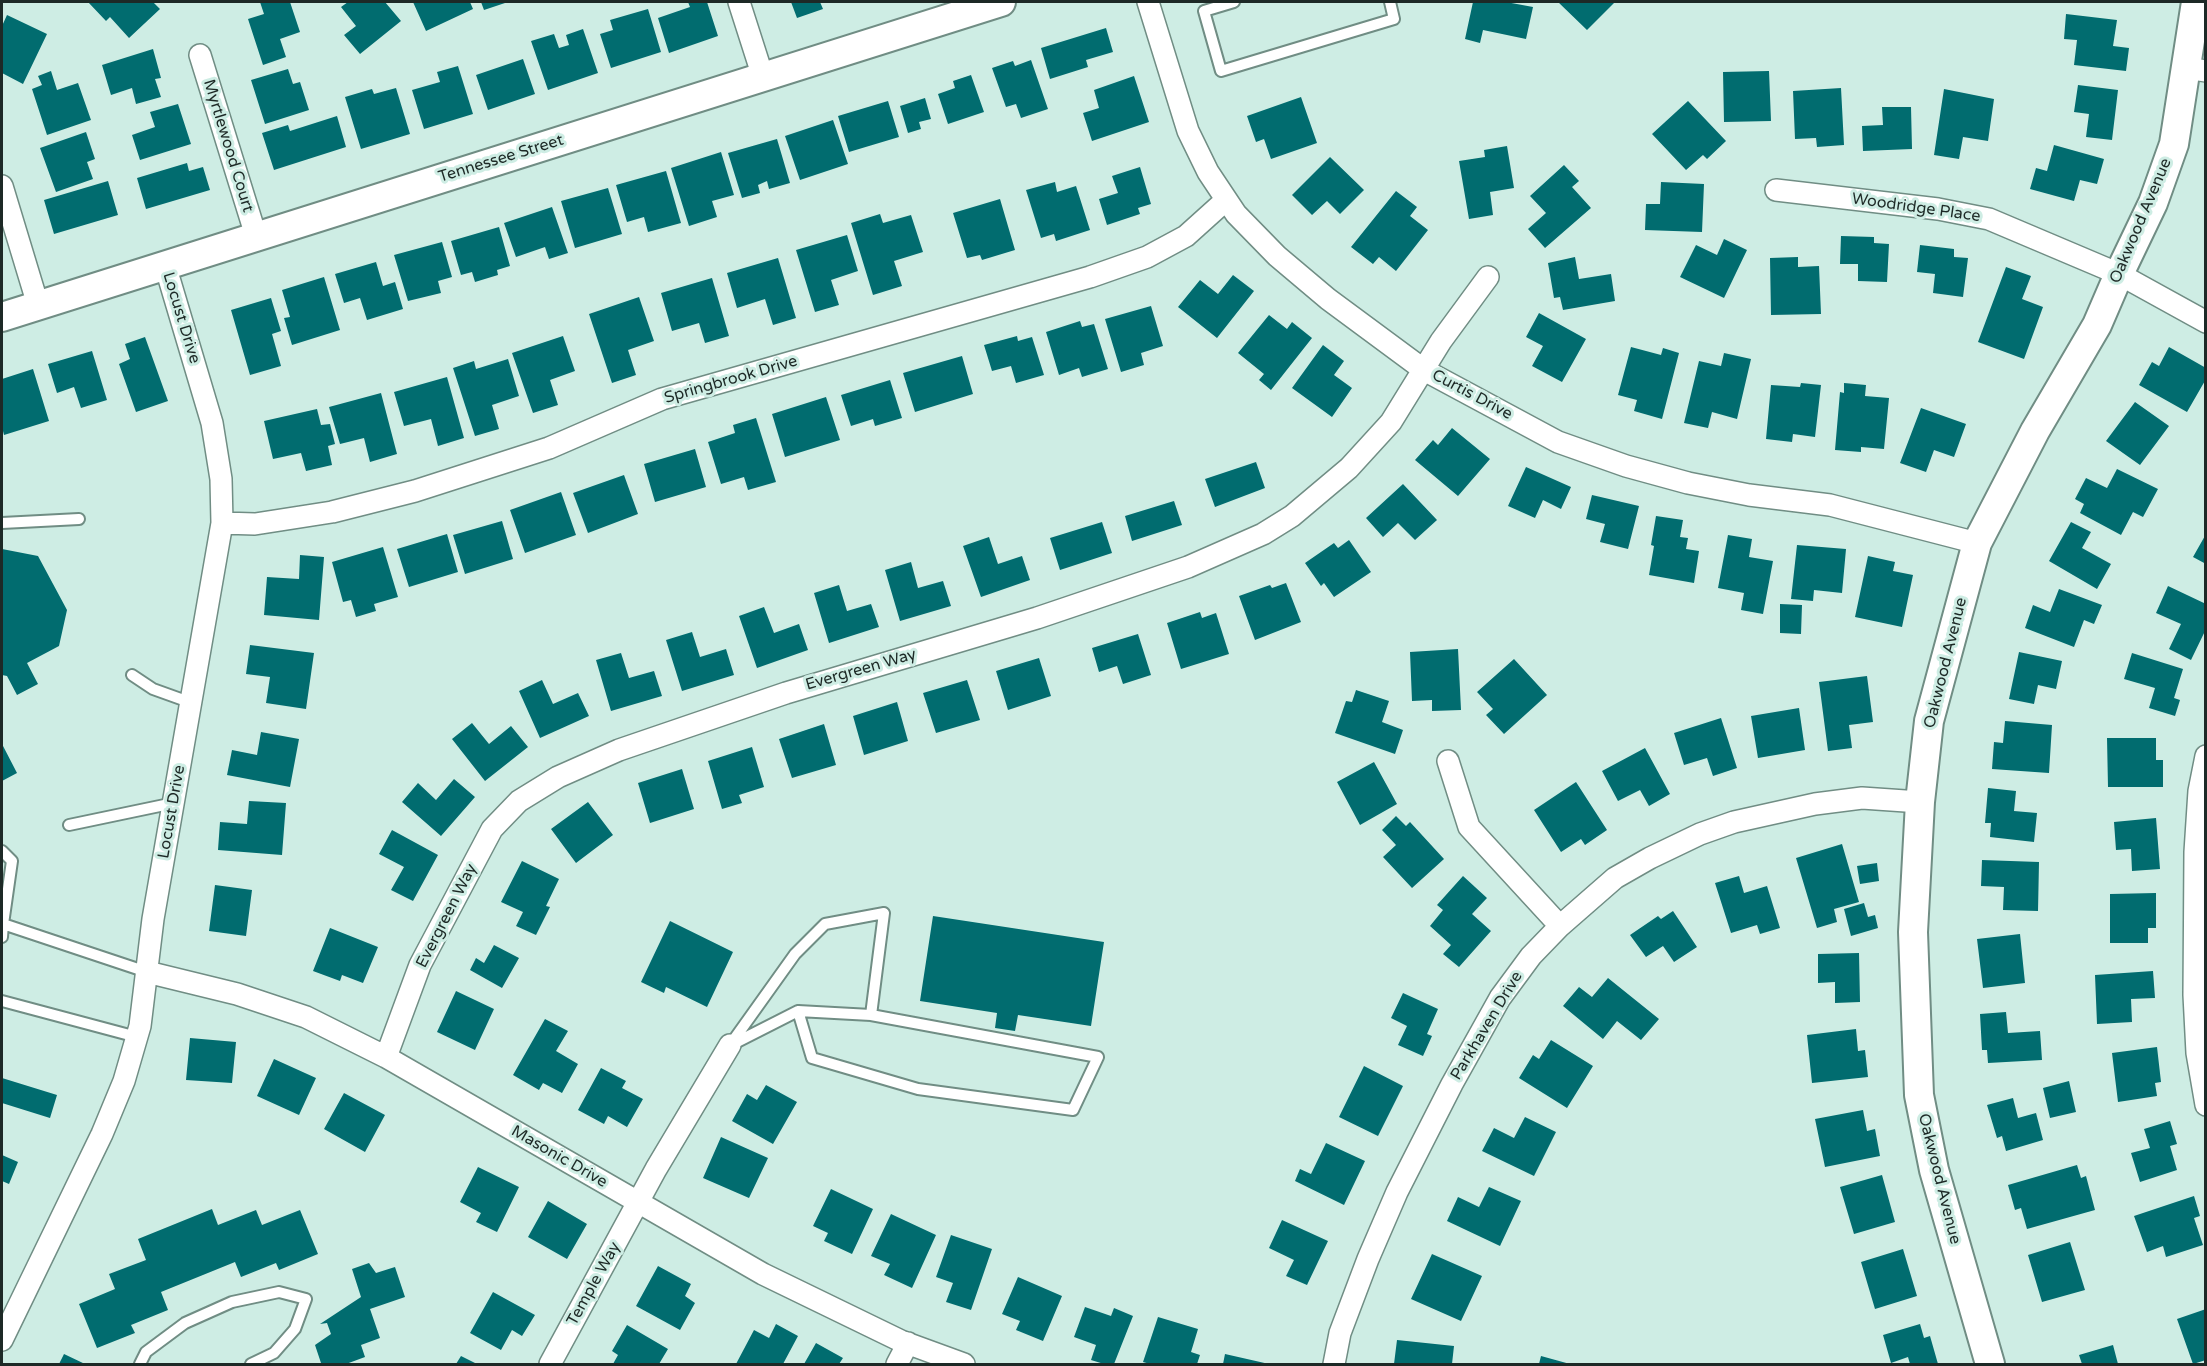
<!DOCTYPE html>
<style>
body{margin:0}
#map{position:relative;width:2207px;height:1366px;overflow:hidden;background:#ceede4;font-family:"Varela Round",sans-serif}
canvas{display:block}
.frame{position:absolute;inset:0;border:3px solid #1d2926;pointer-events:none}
</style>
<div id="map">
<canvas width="2207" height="1366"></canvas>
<div class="frame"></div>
</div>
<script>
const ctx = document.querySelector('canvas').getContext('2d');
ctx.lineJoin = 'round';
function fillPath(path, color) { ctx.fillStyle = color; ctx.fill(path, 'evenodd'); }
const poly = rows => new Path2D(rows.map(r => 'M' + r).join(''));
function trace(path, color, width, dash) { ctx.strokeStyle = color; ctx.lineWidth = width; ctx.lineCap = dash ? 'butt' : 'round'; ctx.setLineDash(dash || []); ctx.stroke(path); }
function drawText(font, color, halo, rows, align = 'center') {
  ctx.font = font + ' "Varela Round",sans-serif'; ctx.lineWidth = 6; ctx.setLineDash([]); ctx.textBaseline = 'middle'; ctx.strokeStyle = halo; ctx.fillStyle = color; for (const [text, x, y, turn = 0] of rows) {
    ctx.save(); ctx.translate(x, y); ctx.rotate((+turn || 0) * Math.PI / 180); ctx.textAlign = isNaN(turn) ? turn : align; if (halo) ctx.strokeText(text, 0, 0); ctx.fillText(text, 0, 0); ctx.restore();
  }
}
const building = poly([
 [88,2,153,2,160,9,129,38,110,17,106,21],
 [260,2,290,2,300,32,280,39,286,57,263,65,248,19,264,14],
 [348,2,385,2,401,21,360,54,344,35,356,26,341,7],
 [413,2,470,2,473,9,426,31],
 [481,2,508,2,484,10],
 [688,2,707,2,718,36,669,53,658,18,690,7],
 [791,2,820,2,823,9,797,18],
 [1473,2,1506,2,1533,7,1526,39,1483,30,1480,43,1465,39],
 [1558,2,1615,2,1587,30],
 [648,9,661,52,611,68,600,34,613,30,610,20],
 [2066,14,2117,20,2113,46,2129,48,2126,71,2074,65,2077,40,2064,39],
 [7,15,47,34,23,84,2,73,2,26],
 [1106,28,1113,52,1086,60,1088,67,1050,79,1041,48],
 [583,29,598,73,548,90,531,41,554,34,559,48,569,45,566,35],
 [153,49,161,78,155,79,161,97,136,104,132,88,111,95,102,65],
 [523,59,535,94,488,110,476,75],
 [1031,60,1048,109,1021,118,1016,104,1006,107,992,68,1013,61,1015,66],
 [458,66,473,114,424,129,412,90,440,82,437,72],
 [288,69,293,84,300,82,309,110,265,124,251,80],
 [51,71,57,90,78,83,91,120,47,135,32,89,42,85,38,76],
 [1769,71,1771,121,1724,122,1723,72],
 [971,75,984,112,948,124,938,94,955,88,953,81],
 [1134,76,1149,122,1092,141,1083,113,1099,108,1094,90],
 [2078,85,2118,90,2112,140,2086,137,2089,114,2074,112],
 [396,88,410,134,361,149,345,97,372,89,374,94],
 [1841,88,1844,145,1817,147,1816,138,1795,139,1793,91],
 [1944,89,1994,99,1988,141,1963,137,1959,159,1934,155],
 [1301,97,1317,143,1271,159,1264,139,1256,142,1247,116],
 [925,98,931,119,919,122,921,129,908,133,900,106],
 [888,101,899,137,849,152,838,116],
 [1688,101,1726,141,1707,159,1703,155,1686,170,1652,134],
 [178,104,191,144,140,160,132,135,155,127,150,112],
 [1882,107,1911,107,1912,149,1863,151,1862,126,1883,125],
 [337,116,346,147,274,170,262,133,288,125,290,131],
 [833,120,848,164,800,180,785,136],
 [86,132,95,159,87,162,93,179,56,192,40,148],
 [777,139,790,183,769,189,767,181,758,185,760,193,742,198,728,153],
 [2054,145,2104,159,2097,184,2080,180,2074,201,2030,189,2036,168,2047,171],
 [1507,146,1514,188,1490,192,1493,215,1469,219,1459,161,1485,157,1484,150],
 [721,152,734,195,712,201,717,217,689,226,671,168],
 [1330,157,1364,190,1340,214,1327,201,1312,215,1292,195],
 [187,163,189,171,203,167,210,190,146,209,137,178],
 [1564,165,1579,181,1572,187,1591,208,1545,248,1528,229,1546,213,1530,196],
 [1140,167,1151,204,1138,208,1140,214,1107,225,1099,199,1118,193,1112,176],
 [666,171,681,223,648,232,644,217,627,222,616,185],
 [108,181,118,215,54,234,44,200],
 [1055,182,1057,192,1076,186,1090,230,1056,241,1054,234,1041,238,1026,190],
 [1661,182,1704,184,1702,232,1645,230,1646,204,1660,204],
 [608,188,622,234,575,248,561,201],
 [1396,191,1417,207,1410,216,1428,230,1396,271,1379,257,1373,264,1351,247],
 [1000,199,1015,250,982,260,980,255,967,258,953,213],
 [552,207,568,253,549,259,545,247,516,257,504,223],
 [880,214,883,223,911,215,923,252,894,261,902,286,873,295,851,223],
 [499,227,510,266,497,270,498,275,475,282,472,272,461,275,451,241],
 [847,235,858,271,831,280,839,305,815,312,796,250],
 [1841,236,1874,237,1874,243,1889,244,1887,282,1858,281,1858,264,1840,264],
 [1724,239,1747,250,1724,298,1680,277,1696,245,1717,255],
 [442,242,452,277,438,281,441,293,408,301,394,255],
 [1920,245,1954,249,1954,257,1968,258,1963,297,1933,293,1935,274,1917,272],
 [1575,257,1579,279,1611,274,1615,301,1563,310,1560,297,1554,298,1548,263],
 [1798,257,1798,267,1819,266,1821,314,1771,315,1770,258],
 [778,258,796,318,773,325,765,299,737,308,727,273],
 [376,262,383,286,395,282,403,309,367,320,360,298,344,303,335,274],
 [2006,267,2031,276,2022,299,2043,307,2024,359,1978,342],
 [1233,275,1254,291,1217,338,1178,307,1200,280,1218,294],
 [324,277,340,330,292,345,284,318,290,317,282,290],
 [712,278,729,336,705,343,699,323,672,331,661,293],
 [639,297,654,341,628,350,636,375,612,383,589,314],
 [271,298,281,331,272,334,281,366,250,375,231,310],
 [1151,306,1163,346,1141,353,1144,365,1121,372,1105,319],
 [1539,313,1586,339,1562,382,1532,366,1543,346,1526,337],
 [1269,315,1287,329,1292,322,1312,338,1271,390,1259,380,1264,374,1238,353],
 [1080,321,1082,327,1094,324,1108,369,1082,377,1079,368,1059,375,1046,332],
 [563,336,575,371,550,380,558,405,533,413,512,353],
 [1017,336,1018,341,1032,337,1044,375,1016,383,1011,366,992,371,984,345],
 [145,337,168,401,136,412,119,364,130,359,125,344],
 [1323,345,1344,361,1334,375,1352,388,1332,417,1292,388],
 [1631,347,1661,355,1663,348,1679,353,1662,419,1634,411,1637,400,1618,395],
 [2169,347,2206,368,2206,379,2187,412,2139,385,2152,362,2159,366],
 [92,351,107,400,81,408,74,387,57,393,48,364],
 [1724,353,1751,359,1737,419,1712,412,1708,428,1684,423,1699,361,1721,366],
 [962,356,973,394,915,412,903,373],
 [508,359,519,396,492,405,499,429,475,436,453,368,474,361,476,369],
 [33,369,49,421,4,435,2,427,2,379],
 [447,377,464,438,438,446,431,419,404,426,394,392],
 [890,380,902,418,875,426,873,419,851,426,841,395],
 [1801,383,1821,385,1815,437,1793,434,1792,442,1766,439,1771,385,1800,387],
 [1844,383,1866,385,1865,396,1889,398,1884,449,1861,447,1861,452,1835,450,1840,392,1844,393],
 [381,393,397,454,370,462,364,438,340,444,329,407],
 [826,397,840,440,785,457,772,414],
 [2135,402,2169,426,2140,465,2106,441],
 [1921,408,1966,424,1954,457,1934,450,1926,472,1900,463],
 [317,409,321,425,330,424,335,444,328,446,332,465,306,471,301,453,273,459,264,421],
 [756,418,776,482,748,490,744,477,721,484,708,442,735,433,733,425],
 [1452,428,1490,459,1458,496,1415,460,1433,440,1438,445],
 [695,449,706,487,655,502,644,464],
 [1256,462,1265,488,1215,507,1205,479],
 [1526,467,1571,487,1561,509,1543,500,1535,518,1508,506],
 [2117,469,2158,489,2143,517,2133,512,2121,535,2080,513,2084,504,2075,499,2086,478,2107,488],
 [624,475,638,514,588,533,573,493],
 [1403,484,1437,520,1415,540,1398,523,1383,537,1366,518],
 [561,492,576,535,525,553,510,510],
 [1592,495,1639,506,1628,549,1600,542,1605,524,1586,519],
 [1174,501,1182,525,1132,541,1125,516],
 [1656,516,1683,520,1680,537,1688,538,1686,549,1699,551,1694,583,1649,575,1654,546,1651,545],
 [502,521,513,559,465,574,453,535],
 [1102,522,1112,553,1060,570,1050,538],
 [2071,522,2091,532,2082,548,2111,564,2097,589,2049,561],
 [447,534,458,572,409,587,397,549],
 [2206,534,2206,564,2193,557],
 [1728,535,1752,539,1749,557,1773,561,1763,614,1741,610,1744,593,1718,588],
 [989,537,998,564,1022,556,1030,580,981,597,963,546],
 [1349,540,1371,572,1334,597,1324,583,1321,586,1305,563,1334,543,1338,548],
 [1797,545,1846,549,1842,593,1814,590,1813,601,1791,599],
 [383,547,398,597,374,604,376,611,356,617,351,600,343,602,332,562],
 [2,549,38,556,67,610,59,646,27,663,38,684,17,695,7,676,2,675],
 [300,555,324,557,319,620,264,615,267,577,299,579],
 [1868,556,1895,562,1893,571,1913,575,1902,627,1855,617],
 [911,562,918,588,943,581,951,606,900,621,885,570],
 [1286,583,1301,622,1255,640,1239,596,1270,585,1272,588],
 [839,585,847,611,871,604,879,627,829,643,814,593],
 [2168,586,2206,604,2204,621,2206,629,2191,660,2169,649,2181,624,2156,613],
 [2059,589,2102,605,2094,624,2084,620,2074,647,2025,628,2033,605,2050,612],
 [1780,604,1802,605,1801,634,1780,633],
 [764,607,774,633,799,624,808,650,757,668,739,616],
 [1200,612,1202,618,1216,613,1229,654,1181,669,1167,623],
 [692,632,700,657,726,649,734,675,682,691,666,640],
 [1138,634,1151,675,1123,684,1117,666,1099,672,1092,648],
 [250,645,314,653,306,709,266,703,270,677,246,674],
 [1458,649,1461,710,1432,711,1432,700,1412,701,1410,652],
 [2019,652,2062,661,2056,689,2038,685,2034,704,2009,699],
 [621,653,629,678,654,671,662,696,611,711,596,660],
 [2132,653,2183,669,2174,698,2180,700,2175,716,2149,708,2155,688,2124,679],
 [1039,658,1051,696,1008,710,996,671],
 [1514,659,1547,695,1504,734,1486,715,1493,709,1477,692],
 [1867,676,1873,722,1849,725,1852,748,1828,751,1819,682],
 [542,680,553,704,578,693,589,716,540,738,519,691],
 [967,680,980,720,936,733,923,693],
 [1356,690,1389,701,1382,722,1403,730,1395,754,1335,733,1346,701,1352,702],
 [897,702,908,741,864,755,853,716],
 [1799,708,1805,750,1758,758,1751,716],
 [1721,718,1737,768,1713,776,1707,758,1684,765,1674,733],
 [2005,721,2052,725,2049,773,1992,769,1994,742,2003,743],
 [472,723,489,744,511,726,528,747,485,781,452,739],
 [824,724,836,765,792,778,779,739],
 [261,732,299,739,290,787,227,775,232,750,257,755],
 [2107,738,2156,738,2156,760,2163,760,2163,787,2108,787],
 [2,744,17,773,2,781],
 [752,747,764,787,739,795,742,803,722,809,708,761],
 [1645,748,1670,794,1649,806,1640,790,1618,801,1602,771],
 [1374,762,1397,804,1360,825,1337,782],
 [682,769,694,809,650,823,638,783],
 [454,779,475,797,441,836,402,802,418,783,436,800],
 [1576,782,1607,830,1585,845,1581,839,1561,852,1534,810],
 [1988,788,2016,791,2014,811,2037,813,2034,842,1990,837,1991,823,1985,823],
 [249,801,286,803,282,855,218,850,220,822,247,824],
 [588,802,613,835,576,863,551,829],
 [1396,816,1406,826,1410,822,1444,859,1412,888,1383,857,1396,845,1382,830],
 [2156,818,2160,869,2132,871,2131,849,2116,850,2114,822],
 [392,830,438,855,413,901,391,890,404,867,379,854],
 [1842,844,1859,902,1834,909,1837,922,1817,928,1796,858],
 [1982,860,2039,862,2038,911,2003,910,2004,887,1981,886],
 [522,861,559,879,546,906,550,907,536,935,516,926,523,912,501,902],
 [1877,863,1879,881,1860,884,1857,866],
 [1463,876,1487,898,1472,914,1491,931,1459,967,1443,954,1451,945,1430,926,1443,910,1437,905],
 [1739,876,1744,893,1767,886,1780,928,1760,934,1757,925,1731,933,1715,883],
 [215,885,252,890,246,936,209,931],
 [2156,893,2156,928,2148,928,2148,943,2110,943,2110,894],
 [1864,903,1868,917,1875,915,1878,928,1851,936,1844,909],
 [1673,911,1697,947,1674,962,1663,946,1646,957,1630,935,1658,916,1661,919],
 [933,916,1104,942,1091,1026,1018,1015,1015,1031,995,1028,997,1013,920,1001],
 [670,921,733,952,707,1007,666,987,664,993,641,982],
 [330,928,378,947,363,983,342,975,340,981,313,971],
 [2020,934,2025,983,1983,988,1977,939],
 [494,945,519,958,502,988,470,970,476,958,484,963],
 [1859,953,1860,1002,1835,1003,1835,982,1818,983,1818,954],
 [2153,971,2155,998,2131,999,2132,1022,2097,1024,2095,975],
 [1608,978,1659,1019,1641,1040,1617,1021,1603,1039,1563,1006,1579,987,1592,997],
 [456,991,494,1009,475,1050,437,1032],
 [1403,993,1438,1009,1427,1034,1432,1036,1423,1056,1398,1045,1407,1026,1391,1018],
 [2006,1012,2008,1033,2040,1031,2042,1060,1988,1063,1987,1050,1982,1050,1980,1014],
 [545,1019,568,1031,556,1051,578,1064,562,1093,543,1083,539,1090,513,1075],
 [1856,1029,1858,1051,1865,1050,1868,1077,1812,1083,1807,1035],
 [190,1038,236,1042,232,1083,186,1080],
 [1551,1040,1593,1066,1567,1108,1519,1078,1533,1055,1539,1059],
 [2157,1047,2161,1082,2155,1083,2157,1096,2118,1102,2112,1053],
 [274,1059,316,1078,299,1115,257,1096],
 [1364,1066,1403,1086,1378,1136,1339,1117],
 [601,1068,626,1081,622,1088,643,1099,627,1127,608,1116,604,1124,578,1110],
 [2,1078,57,1095,50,1118,2,1103],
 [2069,1081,2076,1112,2050,1118,2043,1088],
 [766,1085,797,1102,773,1144,732,1121,747,1094,757,1100],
 [344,1093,385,1115,365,1152,324,1129],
 [2013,1098,2018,1118,2036,1113,2043,1140,2006,1151,2002,1136,1997,1138,1987,1105],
 [1863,1110,1867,1131,1875,1129,1880,1156,1825,1167,1815,1119],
 [1525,1117,1556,1132,1534,1176,1482,1151,1494,1128,1514,1138],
 [2170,1121,2177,1144,2170,1146,2177,1170,2140,1182,2131,1153,2150,1148,2144,1129],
 [721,1137,768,1158,749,1198,703,1178],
 [1326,1143,1365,1161,1344,1205,1295,1181,1300,1169,1311,1174],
 [2,1155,18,1162,9,1184,2,1181],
 [2077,1165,2081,1178,2086,1176,2095,1210,2027,1229,2021,1208,2015,1210,2008,1185],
 [478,1167,519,1187,497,1232,476,1222,481,1213,460,1202],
 [1882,1175,1895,1222,1854,1234,1840,1187],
 [1489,1187,1521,1201,1500,1246,1447,1221,1458,1197,1479,1207],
 [831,1189,873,1209,852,1254,824,1241,828,1233,813,1226],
 [2194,1196,2200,1216,2194,1218,2203,1245,2166,1257,2163,1246,2147,1252,2134,1216],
 [548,1201,587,1224,567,1259,528,1237],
 [212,1209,218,1225,256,1210,262,1225,300,1210,318,1254,279,1270,276,1263,241,1277,235,1262,161,1292,168,1310,131,1325,135,1333,97,1348,79,1304,115,1289,109,1274,146,1260,138,1239],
 [891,1214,936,1235,912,1288,884,1275,890,1264,871,1256],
 [1282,1220,1328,1241,1307,1285,1286,1276,1294,1260,1269,1248],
 [951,1235,992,1249,971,1310,946,1302,953,1283,936,1277],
 [2070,1242,2085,1290,2042,1302,2028,1255],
 [1903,1249,1917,1296,1875,1309,1861,1262],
 [1432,1254,1482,1276,1461,1321,1411,1299],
 [369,1263,376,1273,395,1267,405,1297,370,1309,380,1338,361,1345,365,1357,346,1364,316,1364,321,1363,315,1345,331,1334,327,1323,320,1324,361,1297,352,1269],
 [658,1266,691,1284,685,1296,695,1303,680,1330,636,1306],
 [1018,1277,1062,1296,1043,1341,1016,1330,1020,1321,1002,1314],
 [493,1292,535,1315,522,1336,512,1330,501,1350,470,1333],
 [1085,1307,1111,1316,1114,1308,1133,1316,1114,1364,1104,1364,1091,1360,1096,1345,1074,1337],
 [2206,1309,2206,1360,2193,1364,2177,1319],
 [1158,1317,1198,1329,1191,1352,1200,1355,1197,1364,1150,1364,1143,1362],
 [776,1324,798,1336,783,1364,736,1364,754,1330,769,1338],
 [1920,1324,1924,1338,1930,1336,1938,1364,1910,1364,1908,1357,1891,1363,1883,1335],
 [627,1325,668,1349,659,1364,613,1364,618,1355,612,1351],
 [1397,1340,1454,1346,1452,1364,1394,1364],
 [816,1343,843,1358,839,1364,804,1364],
 [2113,1345,2118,1364,2082,1364,2079,1355],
 [64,1354,85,1364,59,1364],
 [1225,1354,1269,1364,1223,1364],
 [461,1356,477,1364,456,1364],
 [1541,1356,1570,1364,1539,1364]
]);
const service = poly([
 [1234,2,1204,11,1221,71,1394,19,1390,2],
 [2,523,79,519],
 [132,675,153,689,192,703],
 [69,825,174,803],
 [2,851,12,861,3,924,147,972],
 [2,922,3,924,2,937],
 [2,1001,137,1037],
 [733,1044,798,1011],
 [730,1045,795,954,825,924,884,913,871,1015,1098,1057,1073,1110,918,1089,812,1058,798,1011,871,1015],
 [140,1364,146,1352,185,1323,232,1302,279,1292,306,1299,295,1329,274,1353,251,1364]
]);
const minor = poly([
 [739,2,763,77],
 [1148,2,1188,131,1208,172,1236,214,1277,256,1328,299,1424,370,1558,442,1626,466,1688,483,1749,495,1830,505,1977,543],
 [200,55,256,236],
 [2186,68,2206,71],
 [2,186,38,305],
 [1776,190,1938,209,1989,219,2119,274,2206,322],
 [222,523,255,524,332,512,415,491,549,448,662,399,1090,277,1147,257,1186,236,1226,200],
 [2206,756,2199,791,2195,852,2194,995,2197,1053,2206,1105],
 [1448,761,1469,827,1560,926],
 [147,972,237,994,306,1017,386,1057,763,1274,901,1341,964,1364],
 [386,1057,420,965,492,829,519,801,558,777,619,750,786,693,1037,618,1188,567,1263,534,1292,516,1349,468,1391,422,1441,341,1488,277],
 [2,1340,102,1134,124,1081,140,1026,153,919,222,523,221,479,212,423,165,265],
 [550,1364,656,1169,730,1045],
 [897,1364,908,1343],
 [1334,1364,1340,1333,1368,1259,1397,1192,1452,1084,1500,998,1531,956,1560,926,1615,878,1650,858,1700,834,1734,822,1815,804,1862,798,1920,802]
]);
const secondary = poly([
 [2,317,1001,2],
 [1990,1364,1934,1170,1919,1095,1913,932,1920,802,1929,721,1977,543,2035,431,2097,325,2119,274,2153,203,2174,144,2196,2]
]);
const streetNames = [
 ["Myrtlewood Court",228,146,73],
 ["Tennessee Street",501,159,-17],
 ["Woodridge Place",1916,208,8],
 ["Oakwood Avenue",2141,221,-67],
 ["Locust Drive",181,318,73],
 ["Springbrook Drive",731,380,-16],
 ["Curtis Drive",1472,395,28],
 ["Oakwood Avenue",1946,663,-76],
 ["Evergreen Way",861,670,-16],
 ["Locust Drive",172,812,-80],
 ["Evergreen Way",447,916,-63],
 ["Parkhaven Drive",1487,1026,-59],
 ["Masonic Drive",559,1157,30],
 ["Oakwood Avenue",1939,1179,76],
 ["Temple Way",594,1284,-61]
];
fillPath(building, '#016c6f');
trace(service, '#708d84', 14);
trace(minor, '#708d84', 24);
trace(secondary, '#708d84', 32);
trace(service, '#fff', 10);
trace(minor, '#fff', 21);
trace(secondary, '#fff', 28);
drawText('16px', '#1d2926', '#ceede4', streetNames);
</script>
